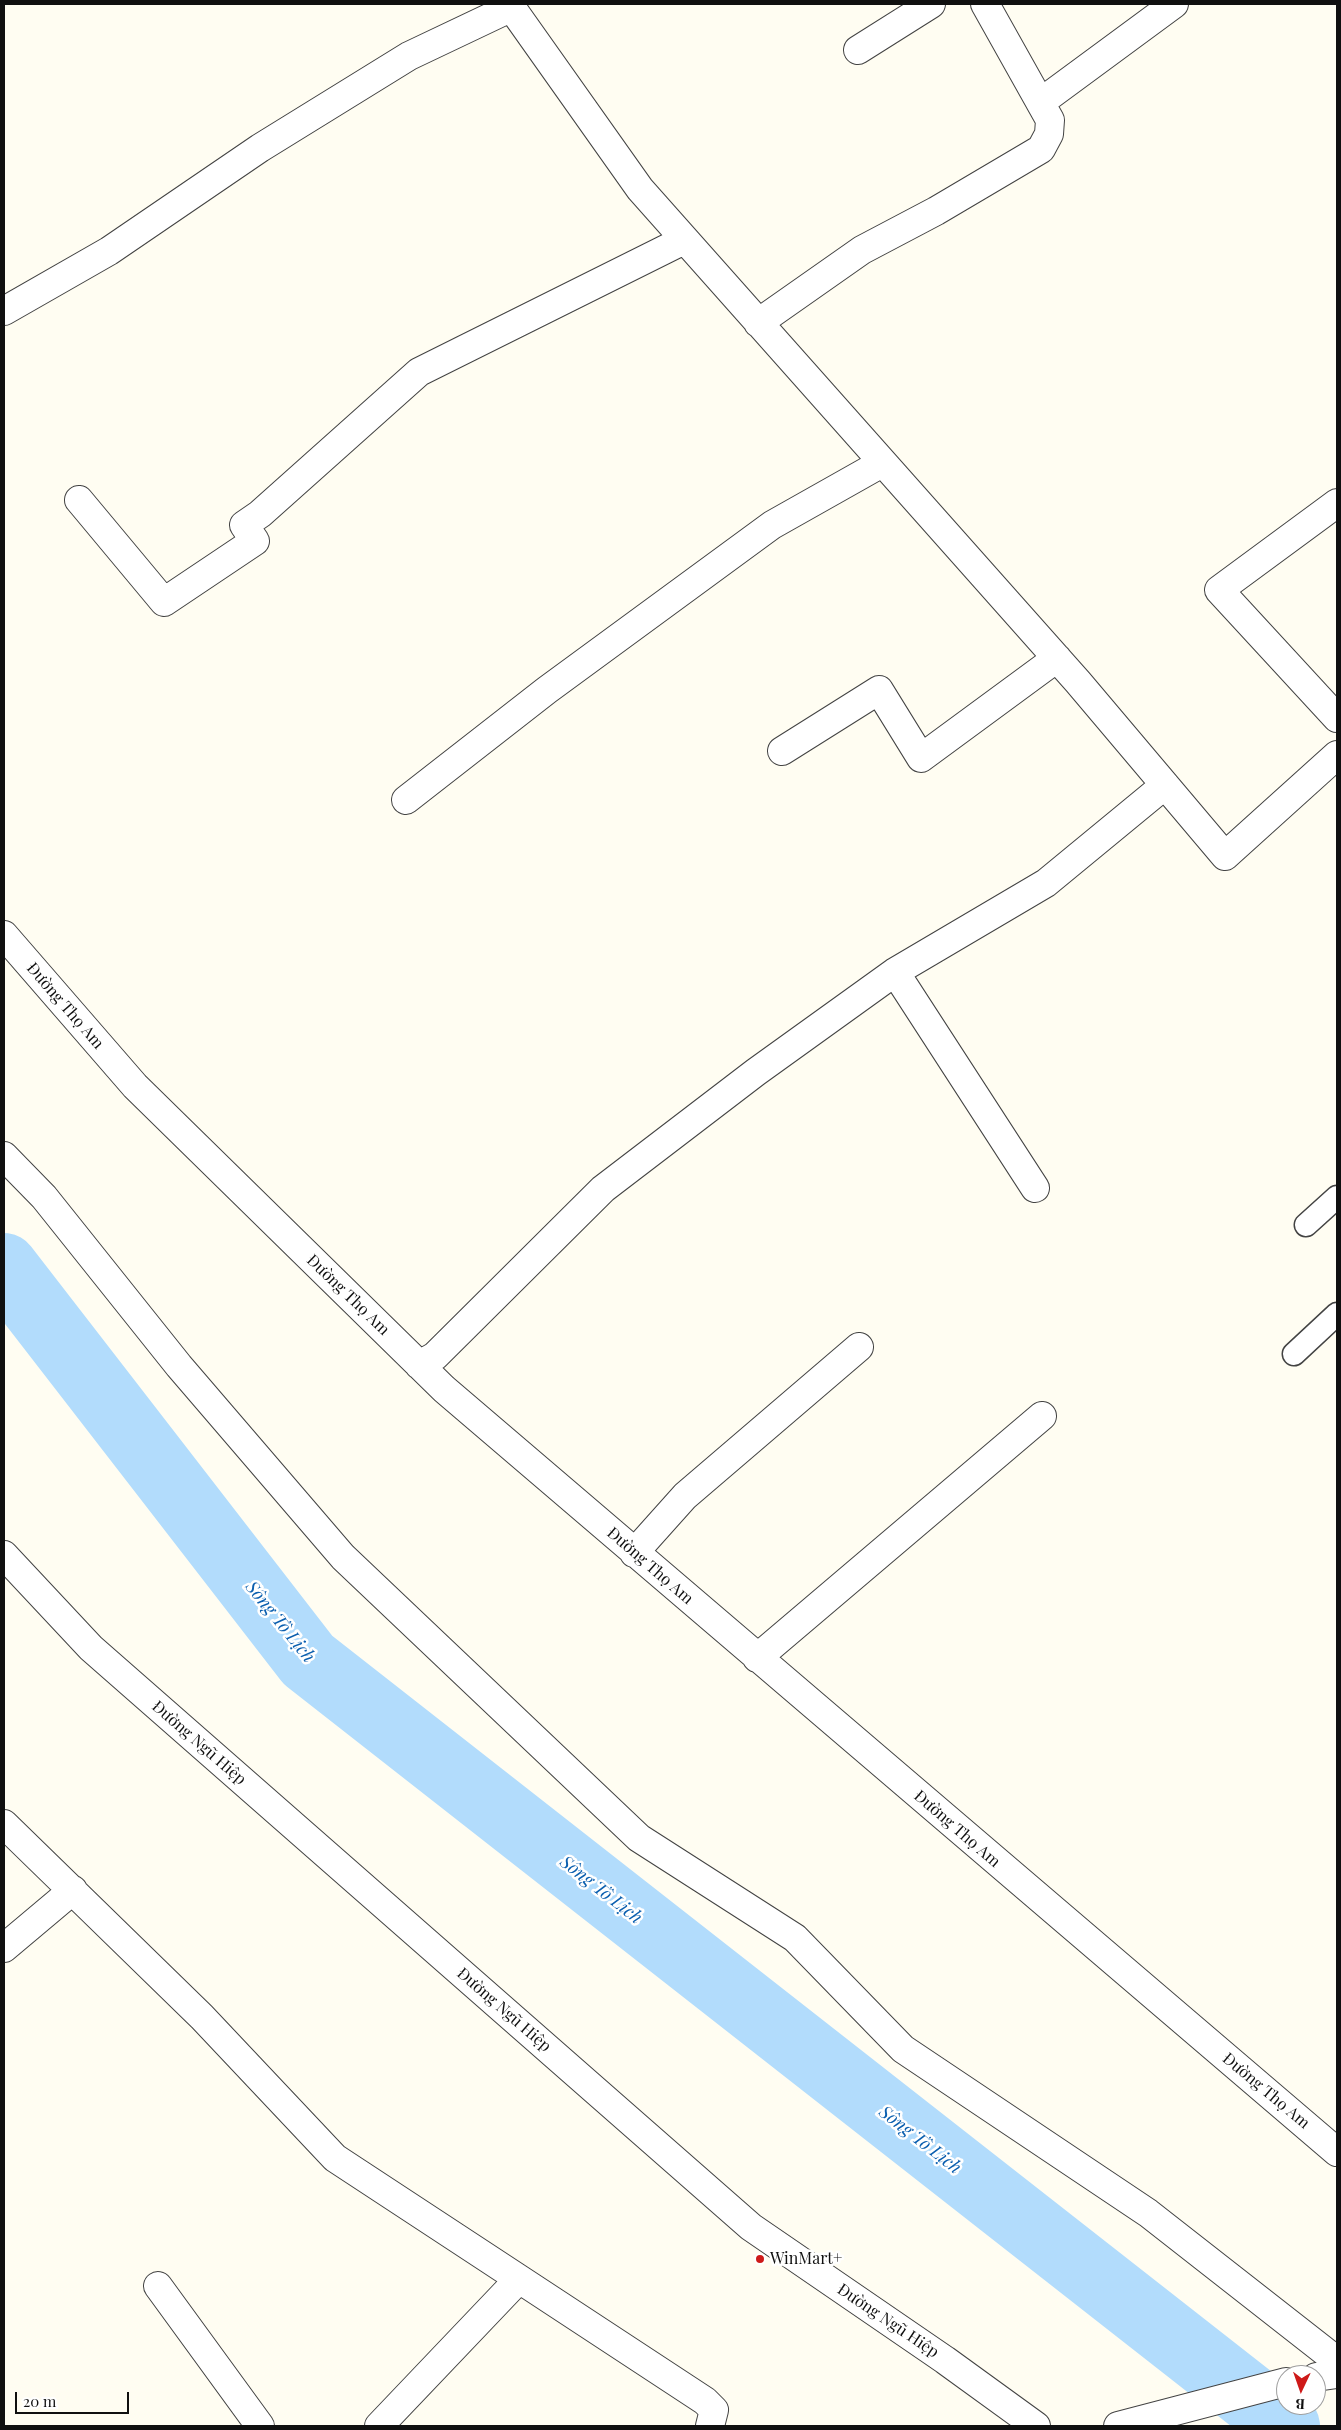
<!DOCTYPE html>
<meta charset="utf-8">
<style>
body{margin:0}
#map{position:relative;width:1341px;height:2430px;overflow:hidden;background:#fffdf2;font-family:"Playfair Display",serif}
canvas{display:block}
.frame{position:absolute;inset:0;border:5px solid #101010;pointer-events:none}
.north{position:absolute;left:1276px;top:2365px;width:50px;height:50px;box-sizing:border-box;background:#fff;border:1px solid #9f9f9f;border-radius:50%;rotate:183deg;font-size:14px;font-weight:700;line-height:20px;text-align:center;color:#101010}
.north::after{content:'';display:block;margin:auto;width:18px;height:22px;background:#ce1a19;clip-path:polygon(50% 0,100% 100%,50% 72%,0 100%)}
.scale{position:absolute;left:15px;top:2392px;width:114px;height:22px;box-sizing:border-box;border:2px solid #101010;border-top:0;padding-left:6px;font-size:15px;line-height:18px;white-space:nowrap;color:#101010;-webkit-text-stroke:4px #fff;paint-order:stroke}
</style>
<div id="map">
<canvas width="1341" height="2430"></canvas>
<div class="frame"></div>
<div class="north">B</div>
<div class="scale">20 m</div>
</div>
<script>
const ctx = document.querySelector('canvas').getContext('2d');
ctx.lineJoin = 'round';
const poly = rows => new Path2D(rows.map(r => 'M' + r).join(''));
function trace(path, color, width, dash) { ctx.strokeStyle = color; ctx.lineWidth = width; ctx.lineCap = dash ? 'butt' : 'round'; ctx.setLineDash(dash || []); ctx.stroke(path); }
function drawText(font, color, halo, rows, align = 'center') {
  ctx.font = font + ' "Playfair Display",serif'; ctx.lineWidth = 5; ctx.setLineDash([]); ctx.textBaseline = 'middle'; ctx.strokeStyle = halo; ctx.fillStyle = color; for (const [text, x, y, turn = 0] of rows) {
    ctx.save(); ctx.translate(x, y); ctx.rotate((+turn || 0) * Math.PI / 180); ctx.textAlign = isNaN(turn) ? turn : align; if (halo) ctx.strokeText(text, 0, 0); ctx.fillText(text, 0, 0); ctx.restore();
  }
}
const river = poly([
 [4,1267,308,1660,1286,2426]
]);
const service = poly([
 [1306,1225,1337,1197],
 [1294,1354,1337,1314]
]);
const minor = poly([
 [509,4,640,189,1078,682,1225,856,1337,755],
 [858,50,931,4],
 [1041,102,1174,4],
 [4,311,109,251,260,148,409,56,510,8],
 [758,323,862,250,936,211,1041,149,1049,134,1050,120,985,4],
 [79,500,164,602,255,541,244,525,260,514,419,372,684,240],
 [1337,503,1219,590,1337,718],
 [782,751,879,690,921,758,1057,658],
 [406,800,547,690,772,525,882,463],
 [4,935,135,1086,444,1389,1337,2152],
 [895,972,1035,1188],
 [4,1156,44,1197,179,1366,343,1557,639,1838,795,1938,903,2049,1148,2213,1337,2361],
 [419,1365,435,1356,603,1189,756,1072,895,972,1046,883,1165,785],
 [634,1553,685,1496,859,1347],
 [757,1658,1042,1416],
 [4,1824,202,2017,335,2158,705,2401,714,2410,710,2426],
 [4,1948,73,1890],
 [158,2286,260,2426],
 [379,2426,519,2279]
]);
const tertiary = poly([
 [4,1555,91,1648,751,2227,945,2360,1036,2426],
 [1316,2377,1337,2374],
 [1118,2426,1286,2382]
]);
const markers = [
 [760,2259,5,"#ce1a19"]
];
const streetNames = [
 ["Đường Thọ Am",65,1006,49],
 ["Đường Thọ Am",348,1295,44],
 ["Đường Thọ Am",650,1566,41],
 ["Đường Ngũ Hiệp",199,1743,41],
 ["Đường Thọ Am",957,1829,41],
 ["Đường Ngũ Hiệp",504,2010,41],
 ["Đường Thọ Am",1266,2091,40],
 ["Đường Ngũ Hiệp",888,2321,34]
];
const poiNames = [
 ["WinMart+",770,2259]
];
const waterNames = [
 ["Sông Tô Lịch",280,1622,51],
 ["Sông Tô Lịch",601,1890,38],
 ["Sông Tô Lịch",920,2140,38]
];
trace(river, '#b2dcfc', 68);
trace(service, '#434343', 25);
trace(minor, '#434343', 30);
trace(tertiary, '#434343', 30);
trace(service, '#fff', 22);
trace(minor, '#fff', 28);
trace(tertiary, '#fff', 28);
for (const [x, y, r, color] of markers) { const dot = new Path2D(); dot.arc(x, y, r, 0, 2 * Math.PI); ctx.fillStyle = color; ctx.fill(dot); trace(dot, '#fff', 2); }
drawText('16px', '#101010', '#fff', streetNames);
drawText('16px', '#101010', '#fff', poiNames, 'left');
drawText('italic 18px', '#0b5faf', '#fff', waterNames);
</script>
